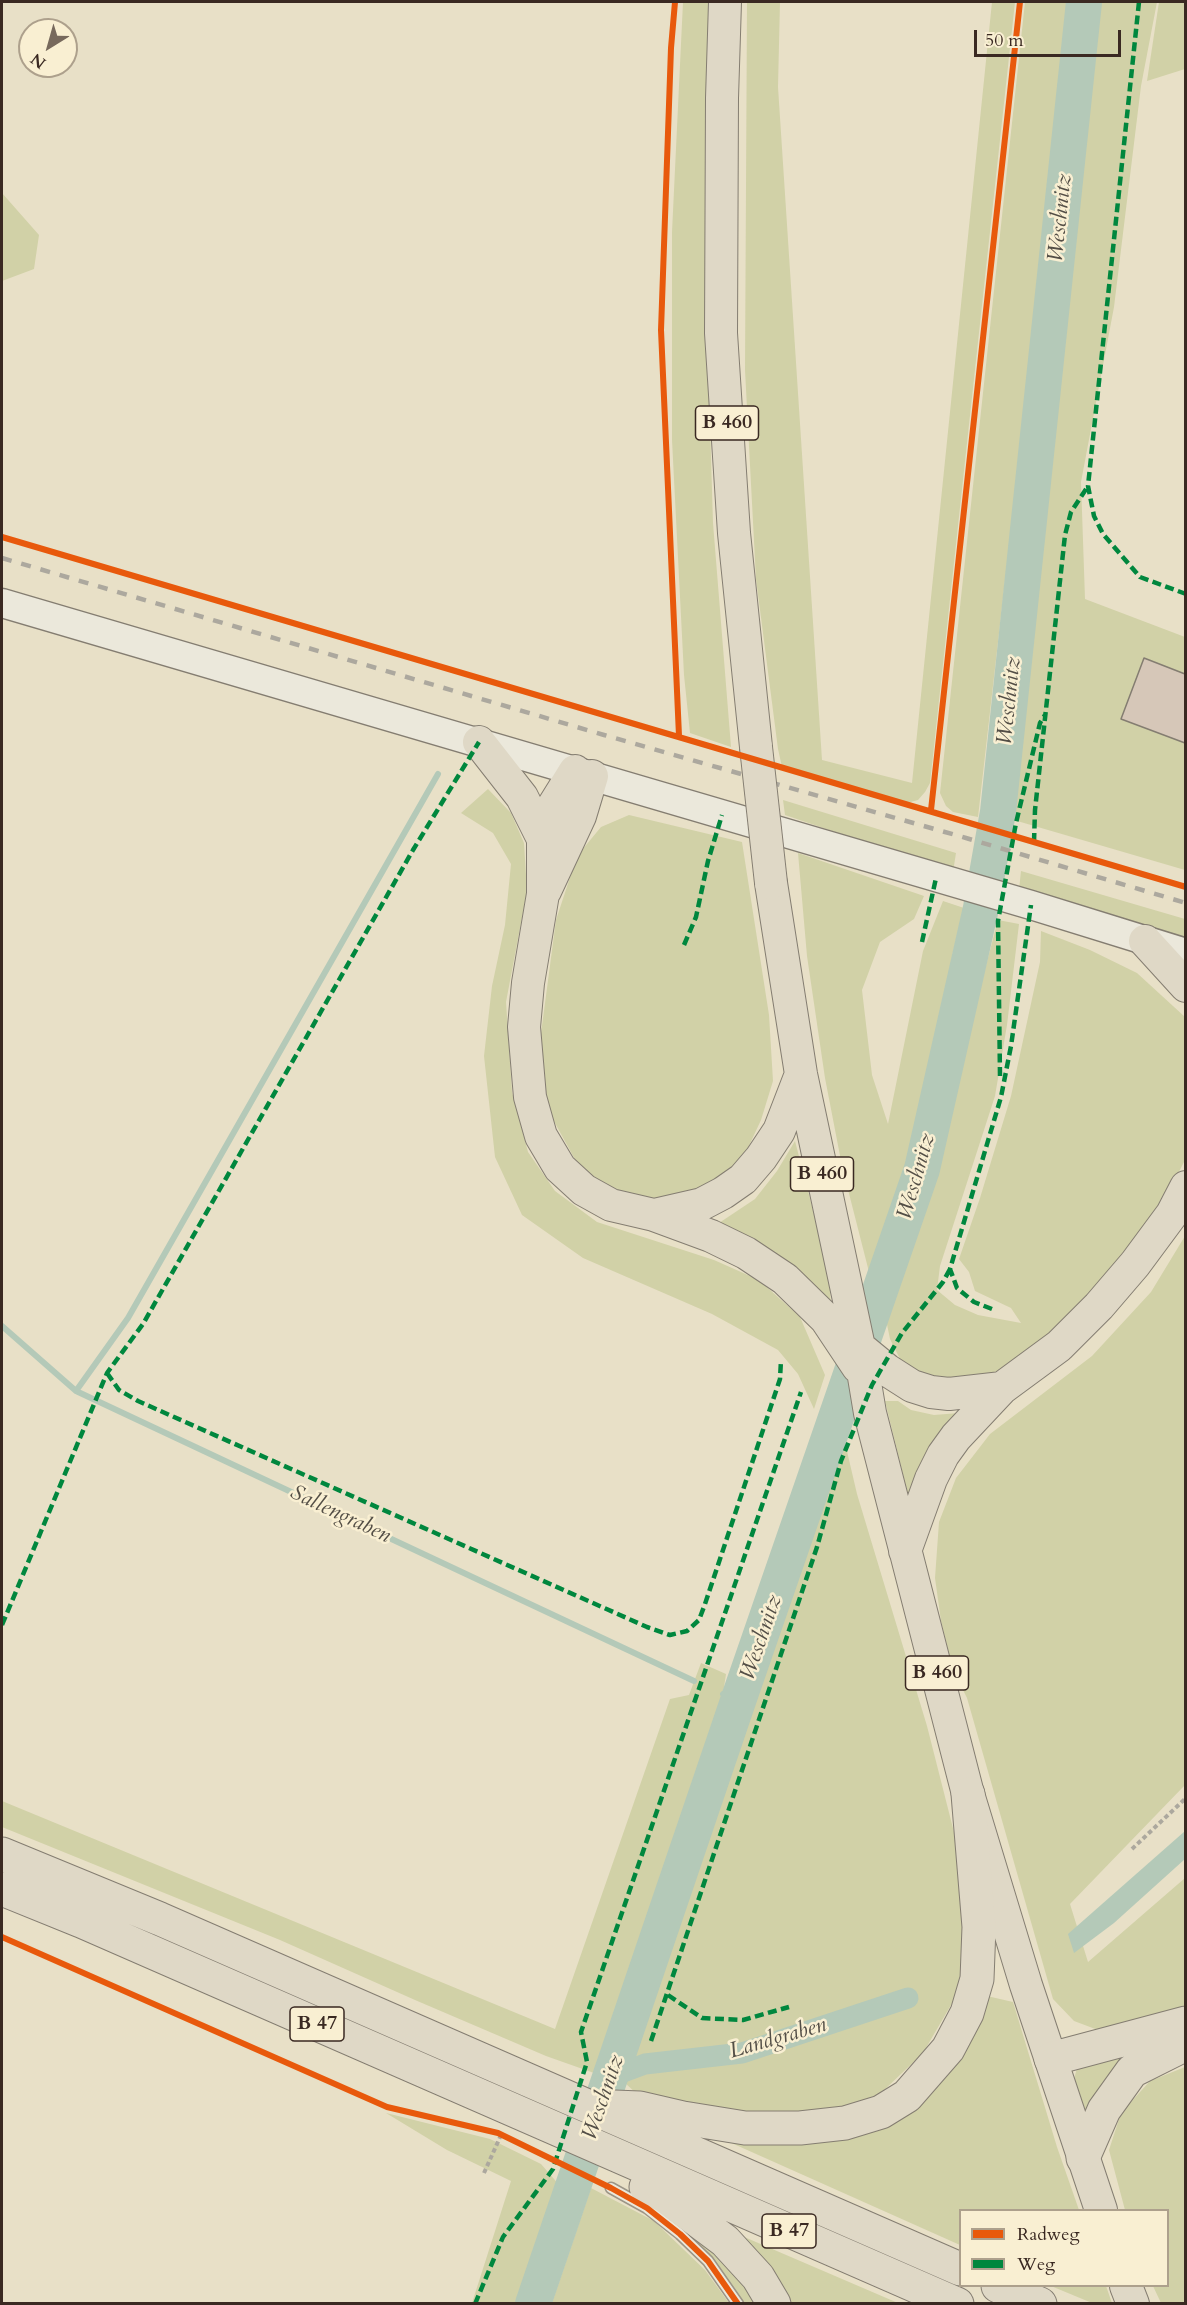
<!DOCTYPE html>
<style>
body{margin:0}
#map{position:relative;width:1187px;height:2305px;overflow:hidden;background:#e8e0c7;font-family:Cardo,serif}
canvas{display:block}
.frame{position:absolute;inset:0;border:3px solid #3a2922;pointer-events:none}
.legend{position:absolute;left:959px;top:2209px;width:210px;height:78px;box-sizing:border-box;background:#f9efd2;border:2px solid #ada08c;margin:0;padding:8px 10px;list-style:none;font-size:18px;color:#3a2922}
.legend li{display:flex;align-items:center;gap:12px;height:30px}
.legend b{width:30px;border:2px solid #ada08c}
.north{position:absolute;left:18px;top:18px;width:60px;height:60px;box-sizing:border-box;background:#f9efd2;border:2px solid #ada08c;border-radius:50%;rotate:217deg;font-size:16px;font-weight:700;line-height:24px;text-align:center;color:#3a2922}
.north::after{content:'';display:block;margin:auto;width:21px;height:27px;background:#77695c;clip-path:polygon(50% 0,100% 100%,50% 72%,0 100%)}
.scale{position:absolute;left:974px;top:30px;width:147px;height:27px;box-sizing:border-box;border:3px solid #3a2922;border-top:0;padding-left:8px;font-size:18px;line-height:21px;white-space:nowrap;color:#3a2922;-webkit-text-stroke:4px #f9efd2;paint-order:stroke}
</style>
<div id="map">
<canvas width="1187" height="2305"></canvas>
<div class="frame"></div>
<ul class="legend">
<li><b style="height:8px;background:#e8590c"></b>Radweg</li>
<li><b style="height:8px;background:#00873e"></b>Weg</li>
</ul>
<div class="north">N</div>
<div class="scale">50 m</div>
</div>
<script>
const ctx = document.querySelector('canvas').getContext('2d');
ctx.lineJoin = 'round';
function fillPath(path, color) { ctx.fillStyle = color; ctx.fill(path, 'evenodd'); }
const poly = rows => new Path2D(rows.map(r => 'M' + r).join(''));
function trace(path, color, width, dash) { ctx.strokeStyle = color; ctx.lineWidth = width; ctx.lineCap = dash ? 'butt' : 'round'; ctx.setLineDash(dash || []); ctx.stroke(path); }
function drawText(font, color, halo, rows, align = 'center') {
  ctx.font = font + ' Cardo,serif'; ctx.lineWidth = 5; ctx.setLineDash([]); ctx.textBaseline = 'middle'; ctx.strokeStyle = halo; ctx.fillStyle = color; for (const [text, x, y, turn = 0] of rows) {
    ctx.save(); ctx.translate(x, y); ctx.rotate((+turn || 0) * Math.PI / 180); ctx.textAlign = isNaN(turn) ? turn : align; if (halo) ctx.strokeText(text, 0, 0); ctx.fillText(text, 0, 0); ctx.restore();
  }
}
const green = poly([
 [683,2,709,2,706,291,713,523,731,747,690,733,684,675,672,440,672,232],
 [747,2,780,2,778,87,822,760,912,783,992,2,1015,2,930,783,925,792,918,800,907,803,782,767,778,749,756,579,745,370],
 [1025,2,1071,2,978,817,953,812,946,806,940,793],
 [1098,2,1157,2,1141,86,1114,307,1081,482,1085,599,1185,637,1185,870,1007,818],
 [1159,2,1185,2,1185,69,1147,81],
 [2,193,39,235,34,269,2,281],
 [488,789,511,813,524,843,527,891,506,1002,512,1092,528,1152,555,1191,597,1222,714,1260,759,1280,800,1317,825,1375,814,1409,798,1374,778,1350,712,1314,583,1258,522,1215,495,1157,484,1056,492,986,505,925,511,864,493,833,461,813],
 [783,800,956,853,953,872,785,815],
 [629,815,742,842,769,1015,773,1081,761,1120,739,1167,710,1194,660,1206,619,1194,583,1174,550,1114,538,1056,556,920,577,856,601,827],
 [798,853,924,896,914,919,880,942,862,990,872,1075,888,1124,923,951,943,901,964,908,953,952,931,1066,909,1161,869,1272,842,1166,825,1078,807,956],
 [1021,871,1185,919,1185,941,1019,890],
 [998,920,1019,924,1007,1025,995,1096,940,1266,937,1290,955,1305,978,1315,1021,1323,1011,1308,975,1291,969,1272,959,1259,980,1198,1011,1096,1040,962,1041,931,1090,950,1137,973,1185,1017,1185,1160,1156,1217,1120,1276,1023,1361,969,1382,907,1373,890,1339,883,1305,901,1267,937,1150],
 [795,1141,829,1272,831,1308,710,1229,755,1199,777,1171],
 [1185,1236,1185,1785,1070,1904,1088,1962,1185,1878,1185,2006,1098,2030,1074,2021,1053,1999,967,1698,953,1670,941,1621,935,1578,939,1522,956,1478,990,1434,1092,1356,1151,1292],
 [885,1401,898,1401,911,1410,934,1415,959,1413,919,1485,908,1495],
 [842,1430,857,1494,927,1726,958,1848,968,1919,958,1993,923,2053,881,2093,830,2114,785,2123,640,2097,623,2081,628,2053],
 [701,1663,726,1674,721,1707,594,2073,546,2056,415,2000,280,1940,2,1827,2,1801,555,2029,670,1699,689,1695],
 [987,1996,1013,2002,1057,2147,1079,2210,960,2210,960,2245,727,2141,869,2128],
 [1164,2038,1088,2124,1073,2082,1078,2065],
 [1185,2067,1185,2303,1161,2303,1153,2286,1168,2286,1168,2210,1125,2210,1109,2150,1121,2113,1150,2081],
 [386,2113,490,2139,541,2164,561,2187,521,2303,472,2303,511,2181,447,2150],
 [591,2188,654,2221,705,2270,729,2303,552,2303],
 [666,2216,713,2248,761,2303,743,2303,715,2262],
 [721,2227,898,2303,785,2303],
 [1051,2286,1106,2286,1112,2303,1092,2303]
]);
const water = poly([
 [1185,1831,1185,1859,1114,1923,1074,1953,1068,1934]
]);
const stream = poly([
 [2,1326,76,1391,694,1681],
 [76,1391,128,1318,438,774],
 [723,1694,738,1701]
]);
const canal = poly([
 [610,2077,645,2064,742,2053,908,1998]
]);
const river = poly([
 [533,2304,738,1701,922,1169,981,908,998,812,1084,2]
]);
const building = poly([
 [1144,658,1185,674,1185,743,1121,719,1144,658]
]);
const path = poly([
 [1132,1849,1186,1798],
 [484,2173,501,2135]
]);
const lane = poly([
 [611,2188,647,2208,680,2234,708,2261,738,2304]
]);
const secondary = poly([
 [2,603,1031,905,1186,953]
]);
const primary = poly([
 [725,2,722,98,721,333,734,533,756,747],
 [479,742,522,797,543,839],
 [575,771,552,808,543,839,543,894,528,983,524,1027,530,1097,541,1136,560,1168,584,1190,611,1205,654,1215,711,1236,746,1253,785,1279,826,1319,858,1367],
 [771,883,801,1074,859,1347,870,1413,968,1794,1026,1985,1101,2210],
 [545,891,580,816,592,776],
 [1145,941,1186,986],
 [654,1215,702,1204,723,1193,743,1179,761,1158,779,1131,801,1074],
 [859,1347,887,1370,912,1386,931,1392,949,1394,1002,1388],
 [905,1551,931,1479,943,1455,956,1437,1002,1388,1059,1346,1099,1306,1135,1264,1172,1214,1186,1187],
 [1126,2286,1133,2304]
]);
const highway = poly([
 [2,1854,160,1919,960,2269],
 [2,1889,81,1921,957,2304],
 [1051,2059,1186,2023],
 [614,2107,640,2108,683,2118,745,2128,800,2128,845,2123,881,2112,907,2096,948,2049,967,2013,977,1979,979,1927,968,1794],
 [1083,2158,1104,2110,1132,2071,1186,2044],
 [646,2187,665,2196,725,2241,758,2277,774,2304],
 [998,2286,1040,2304]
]);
const rail = poly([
 [2,558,604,735,966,838,1186,903]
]);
const primaryBridge = poly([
 [756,747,771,883]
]);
const quiet = poly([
 [1139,2,1088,486,1094,516,1103,534,1140,577,1186,594],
 [1034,842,1035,810,1065,535,1071,512,1088,486],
 [922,942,936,878],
 [684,945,696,917,708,861,722,815],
 [1000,1076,998,921,1016,823,1040,723,1045,715],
 [992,1309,974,1302,957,1288,950,1269,1001,1097,1011,1046,1031,905],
 [107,1373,119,1390,138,1401,647,1627,670,1635,687,1631,699,1620,705,1604,780,1379,781,1360],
 [2,1625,107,1373,143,1324,413,850,479,742],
 [668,1995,702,2018,743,2020,789,2007],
 [651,2041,817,1547,841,1461,872,1385,902,1333,943,1282,950,1269],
 [475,2304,503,2237,553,2169,587,2062,581,2032,801,1392]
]);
const cycleway = poly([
 [675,2,671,48,661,330,679,736],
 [2,537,1186,887],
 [931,810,1020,2],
 [2,1937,387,2107,498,2133,611,2188,647,2208,680,2234,708,2261,738,2304]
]);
const shields = [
 [727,423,63],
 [822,1174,63],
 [937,1673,63],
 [317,2024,54],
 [789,2231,54]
];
const shieldNames = [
 ["B 460",727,423],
 ["B 460",822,1174],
 ["B 460",937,1673],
 ["B 47",317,2024],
 ["B 47",789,2231]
];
const waterNames = [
 ["Weschnitz",1061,218,-84],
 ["Weschnitz",1010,701,-84],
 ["Weschnitz",917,1177,-74],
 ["Sallengraben",340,1515,25],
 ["Weschnitz",762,1638,-71],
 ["Landgraben",778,2039,-16],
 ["Weschnitz",604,2098,-71]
];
fillPath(green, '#d1d1a7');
fillPath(water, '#b4c9b8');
trace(stream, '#b4c9b8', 6);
trace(canal, '#b4c9b8', 21);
trace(river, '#b4c9b8', 36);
fillPath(building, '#d6c7b8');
trace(building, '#847d71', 1.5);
trace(lane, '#9c9587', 13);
trace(secondary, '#847d71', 31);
trace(primary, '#847d71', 34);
trace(highway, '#847d71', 35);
trace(path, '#aca89e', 4, [4.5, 3]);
trace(lane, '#ebe8db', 10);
trace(secondary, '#ebe8db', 28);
trace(primary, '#dfd8c6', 32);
trace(highway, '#dfd8c6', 33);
trace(rail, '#aca89e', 4.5, [10, 10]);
trace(primaryBridge, '#847d71', 34, []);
trace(primaryBridge, '#dfd8c6', 32);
trace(quiet, '#00873e', 4.5, [9, 4.5]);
trace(cycleway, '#e8590c', 6);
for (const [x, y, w] of shields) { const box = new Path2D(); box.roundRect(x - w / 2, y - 17, w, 34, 4.5); ctx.fillStyle = '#f9efd2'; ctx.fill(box); trace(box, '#3a2922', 1.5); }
drawText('bold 20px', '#3a2922', null, shieldNames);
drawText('italic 22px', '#534e46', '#f9efd2', waterNames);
</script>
